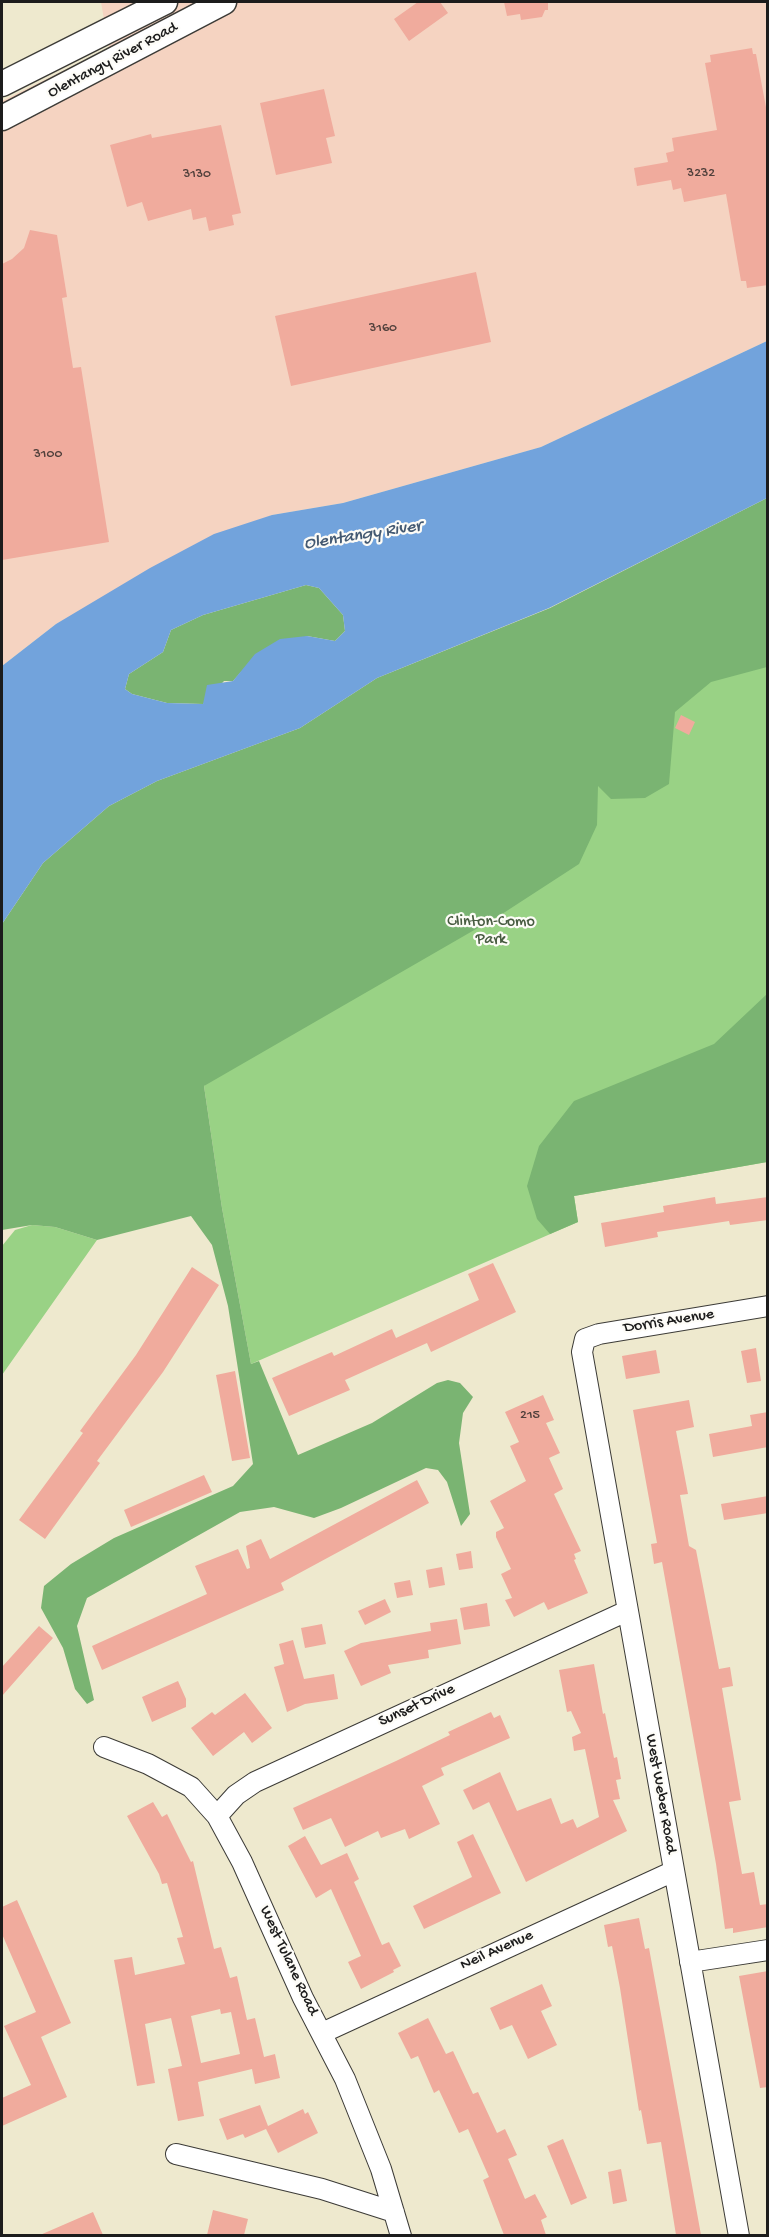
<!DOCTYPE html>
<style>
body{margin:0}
#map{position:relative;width:769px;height:2237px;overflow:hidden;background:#eee9ce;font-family:"Gochi Hand",sans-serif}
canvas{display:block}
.frame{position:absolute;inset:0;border:3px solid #1c1c1c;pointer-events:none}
</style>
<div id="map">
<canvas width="769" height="2237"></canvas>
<div class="frame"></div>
</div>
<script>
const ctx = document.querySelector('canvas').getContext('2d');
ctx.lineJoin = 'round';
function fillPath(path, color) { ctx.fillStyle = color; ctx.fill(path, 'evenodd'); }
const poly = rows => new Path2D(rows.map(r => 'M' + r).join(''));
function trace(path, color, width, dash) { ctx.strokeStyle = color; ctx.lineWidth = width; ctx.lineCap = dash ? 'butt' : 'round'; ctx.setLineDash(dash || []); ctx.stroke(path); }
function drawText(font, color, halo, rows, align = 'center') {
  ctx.font = font + ' "Gochi Hand",sans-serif'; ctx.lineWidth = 4.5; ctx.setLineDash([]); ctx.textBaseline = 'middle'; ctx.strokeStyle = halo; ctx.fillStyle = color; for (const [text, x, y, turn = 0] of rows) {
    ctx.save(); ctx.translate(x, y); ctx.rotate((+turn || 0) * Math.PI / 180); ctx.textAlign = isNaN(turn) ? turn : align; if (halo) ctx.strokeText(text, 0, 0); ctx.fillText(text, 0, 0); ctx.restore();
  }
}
const built = poly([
 [101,2,767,2,767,341,541,447,343,503,272,515,56,624,2,666,2,101,109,48]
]);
const green = poly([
 [767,498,767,1162,574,1196,578,1222,251,1364,222,1208,204,1086],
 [32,1225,55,1227,97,1240,2,1375,2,1246,15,1230]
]);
const forest = poly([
 [767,498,767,667,711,682,675,712,669,784,645,798,611,799,598,786,597,825,579,864,502,914,204,1086,222,1208,251,1364,259,1361,298,1455,372,1423,437,1383,448,1380,460,1383,473,1397,463,1413,459,1443,470,1514,461,1526,447,1482,438,1470,426,1468,341,1508,314,1518,274,1507,240,1512,87,1598,77,1626,94,1700,87,1704,75,1689,63,1648,41,1608,44,1586,71,1564,114,1538,233,1486,253,1464,228,1306,212,1245,191,1216,97,1240,55,1227,32,1225,2,1230,2,924,43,863,109,806,157,781,300,728,377,678,550,608],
 [306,585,319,588,343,615,345,631,335,641,307,636,241,672,233,681,224,681,203,704,167,703,132,694,125,689,129,674,163,652,171,630,203,615],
 [767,994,767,1162,574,1196,578,1222,550,1234,537,1219,527,1186,539,1146,574,1101,714,1044]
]);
const water = poly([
 [767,341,767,498,549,608,377,678,300,728,157,781,109,806,43,863,2,924,2,666,56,624,150,568,214,534,272,515,343,503,541,447],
 [306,585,319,588,343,615,345,631,335,641,307,636,280,639,255,654,233,681,207,685,203,704,167,703,132,694,125,689,129,674,163,652,171,630,203,615]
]);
const building = poly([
 [418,2,440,2,448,13,409,41,394,19],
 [504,2,548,2,548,10,545,10,542,17,521,20,520,14,507,16],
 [752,48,753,54,756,54,768,118,768,285,747,288,746,281,741,281,726,194,684,202,681,188,673,190,671,180,637,186,634,168,668,162,666,153,674,151,672,138,717,130,705,63,711,62,710,55],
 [324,89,335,136,326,138,332,163,276,175,260,103],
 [221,125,241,213,232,215,234,225,209,231,206,217,193,220,191,209,148,221,142,202,127,207,110,145,151,134,152,138],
 [30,230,57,235,67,297,62,298,73,368,81,367,109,542,2,560,2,264,12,259,24,248],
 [476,272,491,342,291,386,275,316],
 [681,715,695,722,689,735,675,728],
 [715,1197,716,1204,768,1197,768,1220,730,1225,729,1221,657,1232,658,1237,605,1247,601,1223,664,1212,663,1206],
 [493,1263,516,1312,431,1352,427,1343,345,1380,350,1390,289,1416,272,1378,332,1352,334,1356,392,1329,396,1338,479,1300,468,1274],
 [192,1267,219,1285,163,1372,97,1461,100,1463,45,1539,19,1520,83,1433,80,1431,136,1355],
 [756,1348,761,1381,747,1383,741,1351],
 [656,1350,660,1373,626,1379,622,1356],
 [235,1371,250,1458,232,1461,216,1375],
 [543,1395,554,1420,546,1423,560,1453,549,1458,563,1489,554,1494,581,1551,574,1554,576,1559,574,1560,588,1593,548,1610,544,1602,514,1617,505,1600,512,1598,501,1574,511,1569,496,1537,496,1532,504,1528,490,1501,526,1481,510,1446,519,1442,505,1412],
 [689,1400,694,1427,676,1431,688,1494,680,1495,689,1546,696,1550,719,1669,730,1667,733,1686,722,1688,741,1800,729,1802,742,1874,754,1872,760,1905,768,1904,768,1927,733,1933,733,1928,725,1929,716,1864,662,1562,654,1564,651,1544,657,1543,633,1410],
 [768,1412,768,1447,713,1457,709,1434,752,1426,750,1415],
 [204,1475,212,1492,131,1527,124,1510],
 [417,1480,429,1503,281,1583,284,1590,102,1670,92,1646,207,1594,195,1566,238,1549,247,1569,250,1568,246,1546,261,1539,270,1559],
 [768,1496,768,1513,724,1520,721,1504],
 [471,1551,473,1568,459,1570,456,1554],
 [442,1567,445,1585,429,1588,426,1570],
 [410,1580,413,1595,397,1598,394,1583],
 [385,1599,391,1612,365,1625,358,1611],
 [487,1603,490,1626,464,1630,460,1608],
 [457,1619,461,1644,428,1650,429,1658,388,1665,391,1673,361,1686,344,1651,361,1643,431,1631,430,1623],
 [322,1624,326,1644,305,1648,301,1628],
 [39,1626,53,1638,2,1696,2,1667],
 [293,1640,304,1679,334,1674,338,1699,305,1704,287,1712,274,1667,284,1664,279,1644],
 [594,1664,603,1714,605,1713,614,1758,617,1757,621,1779,616,1780,620,1799,613,1800,627,1831,526,1882,489,1802,473,1810,463,1790,500,1772,517,1811,551,1798,561,1824,573,1819,577,1828,599,1817,585,1749,574,1751,572,1737,581,1733,571,1711,567,1712,559,1670],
 [178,1681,186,1699,186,1707,152,1722,142,1697],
 [245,1693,272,1728,252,1743,244,1732,213,1756,191,1728,212,1712,215,1715],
 [491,1712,494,1718,500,1715,510,1738,441,1768,444,1775,422,1786,440,1824,409,1839,405,1829,381,1838,378,1831,345,1847,331,1818,303,1830,293,1808,396,1761,450,1735,448,1732],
 [153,1802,162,1817,167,1814,191,1862,193,1861,214,1949,221,1947,230,1978,237,1976,247,2020,255,2018,264,2057,275,2054,280,2078,255,2084,252,2069,198,2082,204,2116,178,2121,168,2069,182,2066,171,2018,145,2024,155,2083,137,2086,114,1960,132,1957,135,1975,185,1964,177,1938,183,1937,167,1883,162,1884,159,1874,127,1816],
 [220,2009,221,2014,231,2012,240,2054,201,2063,191,2016],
 [473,1834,501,1893,424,1929,413,1906,472,1877,457,1842],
 [305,1836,321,1865,347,1853,359,1879,354,1882,382,1945,389,1942,401,1966,393,1970,394,1972,361,1989,348,1962,361,1956,331,1889,316,1898,288,1846],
 [17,1900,71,2023,41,2037,67,2097,2,2126,2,2098,31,2085,4,2026,36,2012,2,1934,2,1907],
 [639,1918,645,1949,649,1948,701,2235,676,2235,661,2142,647,2144,641,2110,639,2111,620,1988,612,1946,608,1947,604,1925],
 [768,1971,768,2087,760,2088,739,1976],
 [542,1984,552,2006,541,2011,557,2045,528,2059,512,2025,500,2030,490,2008],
 [428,2018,446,2054,453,2051,473,2094,478,2092,497,2133,505,2129,517,2155,508,2159,525,2199,535,2194,547,2217,541,2220,546,2235,504,2235,483,2180,489,2177,468,2129,459,2133,439,2090,434,2093,418,2056,411,2059,398,2033],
 [260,2105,268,2126,303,2109,305,2114,308,2112,318,2133,278,2153,266,2129,245,2138,243,2134,227,2140,219,2119],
 [563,2139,587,2198,571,2205,547,2146],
 [621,2169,627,2201,613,2204,608,2172],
 [213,2210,248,2219,244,2235,207,2235],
 [93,2212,103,2235,40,2235]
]);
const minor = poly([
 [104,1747,148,1764,191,1787,217,1816,242,1862,303,1998,345,2079,381,2169,401,2236],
 [217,1816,236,1795,255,1782,627,1611],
 [690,1962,768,1950],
 [322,2033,674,1871],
 [176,2154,322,2189,394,2212],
 [739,2236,582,1352,585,1339,599,1334,768,1306]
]);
const major = poly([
 [2,84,165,2],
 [2,118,224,2]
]);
const numberNames = [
 ["3232",701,174],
 ["3130",197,175],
 ["3160",383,329],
 ["3100",48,455],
 ["215",530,1416]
];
const streetNames = [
 ["Olentangy River Road",113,61,-28],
 ["Dorris Avenue",669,1322,-9],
 ["Sunset Drive",417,1706,-25],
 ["West Weber Road",660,1794,80],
 ["Neil Avenue",497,1951,-24],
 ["West Tulane Road",288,1961,65]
];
const parkNames = [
 ["Clinton-Como",491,923],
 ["Park",491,941]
];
const waterNames = [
 ["Olentangy River",363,536,-9]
];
fillPath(built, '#f5d3c1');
fillPath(green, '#99d285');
fillPath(forest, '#7ab472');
fillPath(water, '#72a3dc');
fillPath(building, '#f0ab9d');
trace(minor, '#3c3b37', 22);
trace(major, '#3c3b37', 27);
trace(minor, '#fff', 20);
trace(major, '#fff', 24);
drawText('14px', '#51403c', null, numberNames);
drawText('16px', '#1c1c1c', '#fdfcf7', streetNames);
drawText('16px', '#485c41', '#fdfcf7', parkNames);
drawText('italic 18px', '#435972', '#fdfcf7', waterNames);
</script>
